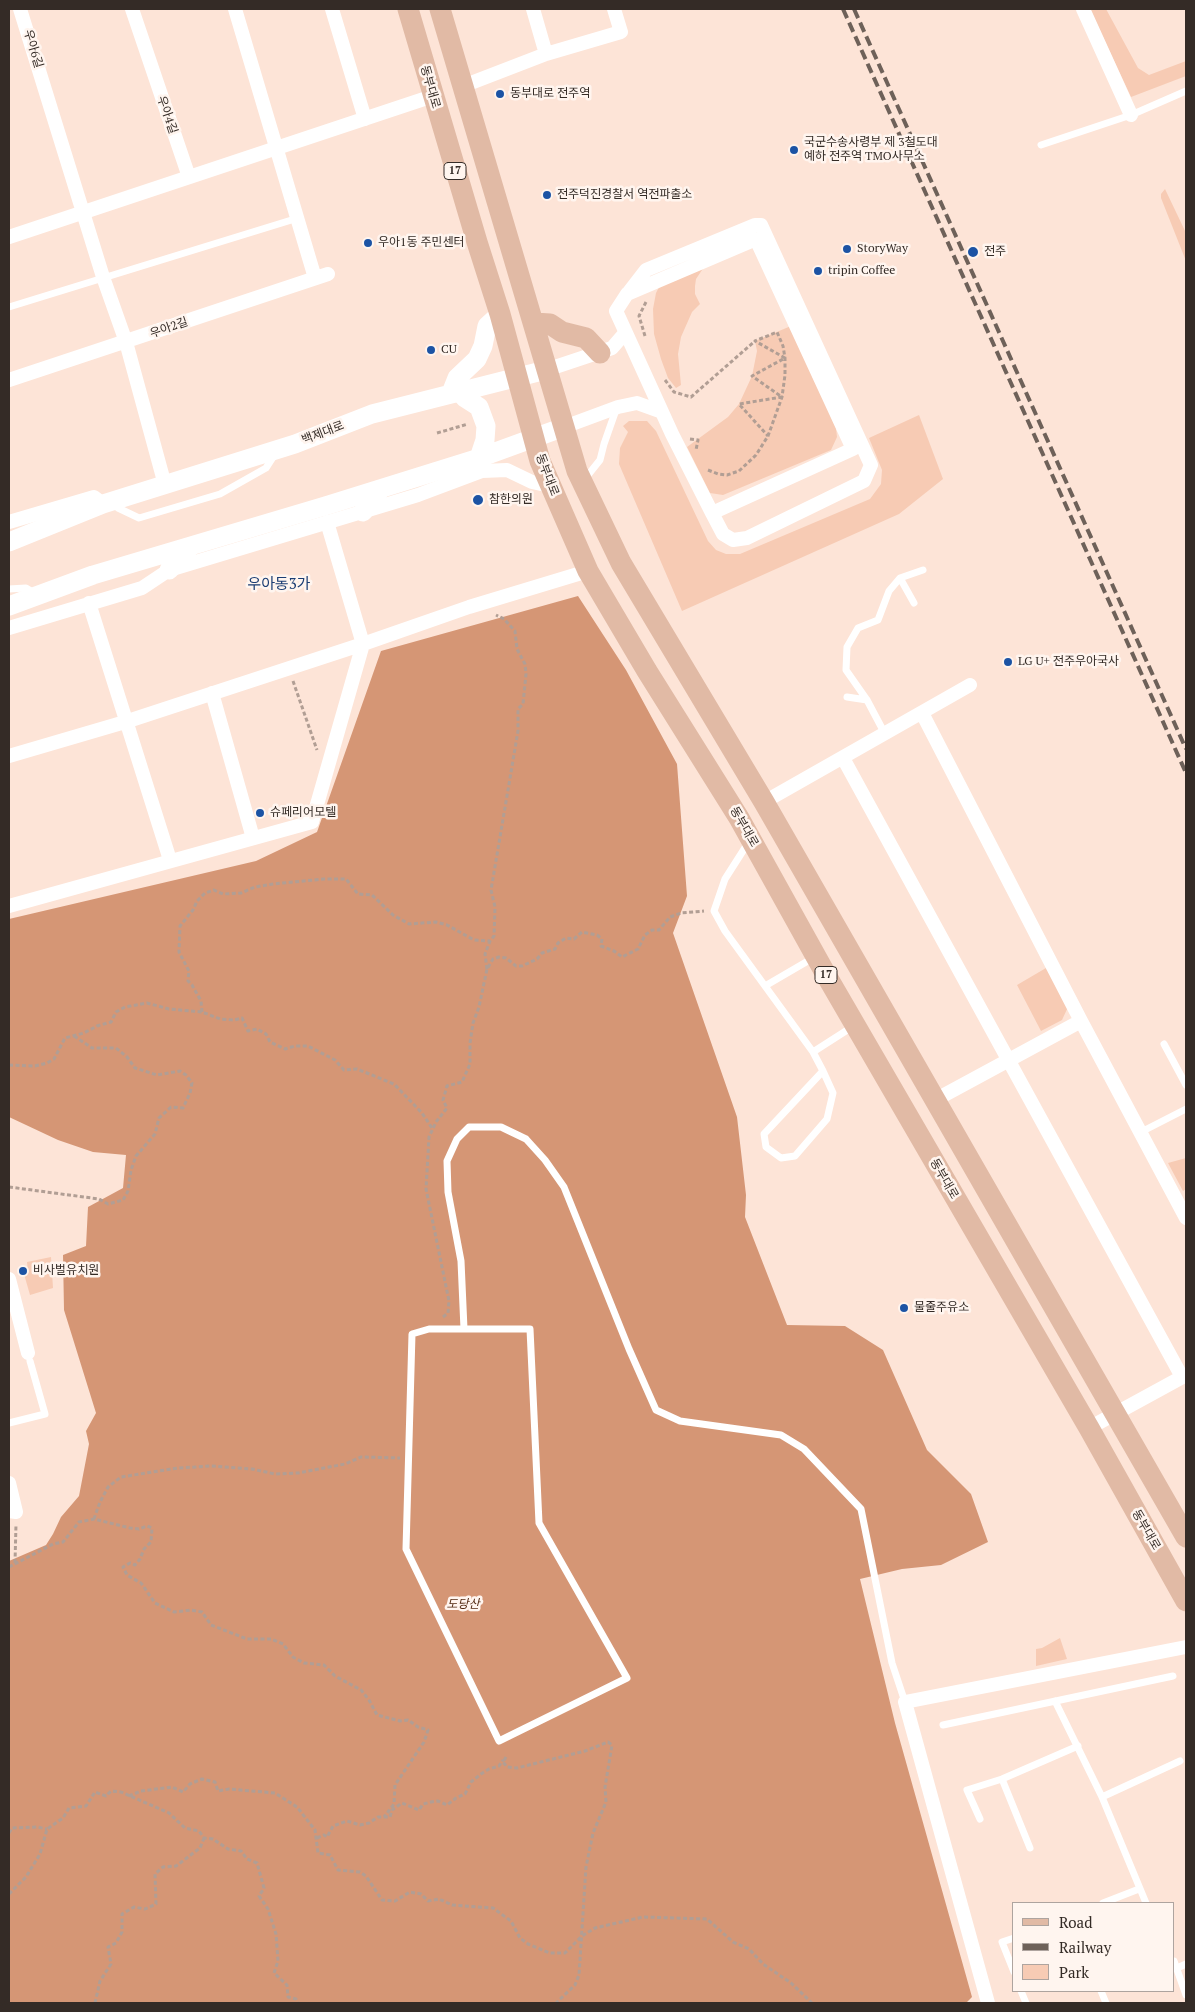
<!DOCTYPE html>
<meta charset="utf-8">
<style>
body{margin:0}
#map{position:relative;width:1195px;height:2012px;overflow:hidden;background:#fde4d7;font-family:"PT Serif",serif}
canvas{display:block}
.frame{position:absolute;inset:0;border:10px solid #342b26;pointer-events:none}
.legend{position:absolute;left:1012px;top:1902px;width:162px;height:90px;box-sizing:border-box;background:#fff5ef;border:1px solid #aea49f;margin:0;padding:6px 9px;list-style:none;font-size:15px;color:#342b26}
.legend li{display:flex;align-items:center;gap:10px;height:25px}
.legend b{width:25px;border:1px solid #aea49f}
</style>
<div id="map">
<canvas width="1195" height="2012"></canvas>
<div class="frame"></div>
<ul class="legend">
<li><b style="height:6px;background:#e1baa5"></b>Road</li>
<li><b style="height:6px;background:#6e6159"></b>Railway</li>
<li><b style="height:14px;background:#f7cbb4"></b>Park</li>
</ul>
</div>
<script>
const ctx = document.querySelector('canvas').getContext('2d');
ctx.lineJoin = 'round';
function fillPath(path, color) { ctx.fillStyle = color; ctx.fill(path, 'evenodd'); }
const poly = rows => new Path2D(rows.map(r => 'M' + r).join(''));
function trace(path, color, width, dash) { ctx.strokeStyle = color; ctx.lineWidth = width; ctx.lineCap = dash ? 'butt' : 'round'; ctx.setLineDash(dash || []); ctx.stroke(path); }
function drawText(font, color, halo, rows, align = 'center') {
  ctx.font = font + ' "PT Serif","Noto Sans KR",serif'; ctx.lineWidth = 5; ctx.setLineDash([]); ctx.textBaseline = 'middle'; ctx.strokeStyle = halo; ctx.fillStyle = color; for (const [text, x, y, turn = 0] of rows) {
    ctx.save(); ctx.translate(x, y); ctx.rotate((+turn || 0) * Math.PI / 180); ctx.textAlign = isNaN(turn) ? turn : align; if (halo) ctx.strokeText(text, 0, 0); ctx.fillText(text, 0, 0); ctx.restore();
  }
}
const green = poly([
 [1090,9,1106,9,1138,68,1149,75,1186,61,1186,76,1131,97],
 [1165,189,1186,233,1186,261,1161,198,1161,194],
 [704,267,696,279,695,286,695,294,700,304,692,312,681,337,678,354,681,385,676,388,668,378,661,359,654,334,653,309,656,293,659,287],
 [791,326,836,428,837,437,831,450,723,495,710,493,687,447,728,417,739,404,752,376,757,351,755,341],
 [919,415,943,479,899,514,682,611,619,464,620,448,628,432,623,426,629,421,647,421,656,431,708,541,716,550,726,554,740,554,870,499,881,484,882,470,869,438],
 [1046,968,1068,1007,1062,1020,1041,1031,1017,985],
 [1186,1158,1186,1189,1183,1191,1168,1163],
 [51,1257,53,1288,30,1295,24,1274,28,1272,27,1262],
 [1060,1638,1067,1659,1036,1666,1036,1649,1042,1648]
]);
const forest = poly([
 [578,596,626,670,677,764,687,896,673,933,737,1117,746,1195,745,1217,787,1325,845,1326,883,1350,927,1450,971,1494,988,1542,941,1565,902,1569,860,1579,895,1723,972,1997,966,2003,9,2003,9,1561,46,1545,53,1534,61,1517,79,1496,89,1444,86,1431,96,1413,64,1310,63,1255,86,1246,88,1207,123,1188,126,1155,93,1152,58,1140,9,1117,9,919,256,861,317,832,381,651]
]);
const path = poly([
 [645,336,639,316,646,302],
 [665,380,674,392,691,397,755,341],
 [437,433,468,424],
 [690,439,698,440,696,450],
 [708,470,718,474,727,475,739,471,756,455,768,436,782,397,785,375,785,358,783,346,777,332,755,341,785,358,752,376,782,397,739,404,768,436],
 [293,681,317,750],
 [487,969,485,954,490,941,494,936,495,907,491,890,518,731,518,709,523,704,526,674,525,664,517,649,515,631,504,619,496,615],
 [202,1012,201,1001,192,985,188,981,189,971,179,952,180,926,193,910,197,901,205,893,214,890,223,894,241,893,255,887,273,884,324,879,346,879,358,894,372,895,393,915,409,924,436,922,447,925,474,940,490,941],
 [9,1065,35,1066,47,1063,54,1059,65,1038,84,1033,97,1026,111,1022,116,1012,125,1007,147,1003,169,1009,202,1012,220,1019,234,1020,242,1018,248,1031,257,1029,266,1034,270,1042,285,1049,295,1046,308,1046,335,1060,344,1070,357,1069,394,1084,422,1113,432,1128],
 [9,1187,99,1199,108,1204,123,1200,128,1191,131,1170,136,1156,155,1134,159,1118,171,1107,183,1108,190,1093,192,1083,186,1075,180,1071,157,1075,135,1068,127,1057,116,1048,92,1048,74,1036],
 [443,1317,448,1313,449,1301,426,1189,429,1137,436,1122,447,1108,443,1100,447,1086,462,1082,470,1064,470,1043,473,1023,479,1007,487,969,493,959,499,957,506,958,516,966,522,966,537,959,542,953,555,949,558,943,566,938,574,939,582,932,597,935,602,939,601,946,614,951,622,957,638,949,645,935,652,930,659,930,670,917,681,913,704,911],
 [94,1519,100,1502,108,1487,121,1477,178,1468,211,1466,252,1469,275,1474,298,1473,345,1464,361,1457,400,1458],
 [15,1563,16,1524],
 [9,1567,53,1544,63,1542,79,1522,94,1519,130,1528,139,1529,147,1526,152,1528,151,1542,144,1549,140,1559,135,1565,130,1563,123,1567,127,1575,141,1583,155,1603,174,1612,191,1610,202,1612,211,1625,247,1639,271,1639,283,1644,293,1657,304,1663,324,1665,335,1676,361,1690,369,1700,377,1715,400,1721,408,1720,418,1727,428,1730,424,1742,395,1785,394,1804,384,1817],
 [506,1757,503,1762,507,1767,517,1768,585,1751,608,1742,612,1745,605,1787,606,1802,593,1833,586,1867,579,1975,575,1985,556,2003],
 [129,1796,141,1791,172,1787,183,1792,190,1784,202,1779,215,1782,218,1791,229,1789,275,1793,297,1807,315,1830,318,1853,330,1855,338,1870,360,1872,366,1876,382,1900,395,1901,410,1892,421,1894,428,1901,439,1899,452,1905,493,1908,511,1921,520,1938,528,1944,550,1953,565,1953,582,1936,595,1928,643,1917,707,1919,733,1942,749,1949,763,1964,791,1983,812,2003],
 [9,1833,12,1828,37,1827,47,1829],
 [317,1838,324,1835,327,1837,333,1826,347,1821,360,1825,369,1823,378,1817,390,1817,392,1810,402,1803,419,1810,423,1804,431,1802,438,1801,447,1805,456,1798,465,1794,471,1782,481,1774,489,1769,499,1766,503,1760],
 [9,1894,26,1877,40,1854,47,1829,63,1818,69,1808,86,1806,95,1792,106,1796,111,1791,121,1792,169,1813,185,1828,199,1831,204,1838,213,1839,228,1849,241,1851,247,1859,257,1863,264,1888,259,1896,268,1909,276,1934,278,1961,274,1973,287,1985,288,1997,296,1999,298,2003],
 [95,2003,100,1981,111,1964,108,1947,116,1943,122,1932,122,1914,134,1907,145,1909,156,1904,155,1874,163,1867,176,1866,200,1848,204,1838]
]);
const lane = poly([
 [1041,145,1131,115,1186,91],
 [9,307,298,218],
 [584,480,600,460,604,444,617,407],
 [114,503,118,508,139,518,220,494,266,468,275,454],
 [900,578,914,603],
 [9,589,26,588,34,593],
 [847,697,867,700],
 [885,734,867,700,846,670,847,647,858,628,878,620,889,591,900,578,923,570],
 [748,843,725,879,714,911,725,931,813,1052,823,1071,833,1093,827,1119,795,1156,781,1158,766,1147,764,1134,823,1071],
 [765,986,813,958],
 [1164,1044,1186,1085],
 [813,1052,852,1027],
 [1141,1132,1186,1109],
 [464,1329,429,1329,412,1334,406,1549,499,1741,627,1678,539,1523,530,1329,464,1329,461,1261,448,1192,447,1161,457,1139,469,1127,501,1127,526,1139,545,1160,564,1187,629,1349,656,1410,680,1421,781,1435,804,1449,861,1509,892,1663,905,1702],
 [9,1423,45,1414,30,1361],
 [1055,1701,1102,1797,1146,1903],
 [943,1725,1173,1676],
 [1002,1779,1030,1848],
 [1102,1797,1180,1761],
 [980,1819,967,1790,1002,1779,1078,1746],
 [1103,1903,1139,1889],
 [1014,1938,1002,1942,1014,1972],
 [1174,1961,1186,1995],
 [1177,1968,1186,1964],
 [1021,1991,1026,2003],
 [1101,1991,1106,2003]
]);
const street = poly([
 [20,9,103,277,126,342,165,485],
 [132,9,189,177],
 [235,9,315,278],
 [332,9,365,119],
 [533,9,546,54],
 [1083,9,1131,115],
 [463,86,546,54,621,32,614,9],
 [9,237,433,96],
 [756,239,853,449,712,513,672,434,616,311,627,294,756,239],
 [629,292,646,270,755,225,761,225,871,465,864,481,747,538,733,540,723,534,712,513],
 [546,370,612,348,625,333],
 [9,380,328,274],
 [564,427,618,407,637,403,662,412],
 [9,522,94,497,103,504],
 [89,603,170,860],
 [9,628,142,588,169,570,418,495,482,471,507,470,532,482,550,486],
 [212,693,253,838],
 [922,713,1081,1021,1186,1218],
 [9,756,125,722,363,644,469,607,588,571],
 [843,758,1182,1377],
 [764,802,970,685],
 [9,906,312,822,363,644,327,522],
 [935,1100,1081,1021],
 [9,1279,28,1353],
 [1089,1428,1186,1375],
 [9,1483,16,1512,9,1511],
 [988,2003,905,1702,1186,1647]
]);
const secondary = poly([
 [459,391,465,398,479,407,486,426,485,440,479,458],
 [451,393,457,378,477,359,483,346,487,326,500,314],
 [363,512,381,489],
 [9,542,103,504,295,444,372,414,546,370],
 [169,570,190,547],
 [9,606,93,575,325,506,479,458,564,427]
]);
const primary = poly([
 [408,9,477,242,500,314,540,461,588,571,647,671,739,818,829,980,1089,1428,1186,1601],
 [440,9,577,471,621,563,764,802,1186,1537],
 [534,323,550,324,562,332,586,338,600,353]
]);
const rail = poly([
 [843,9,1186,773],
 [854,9,1186,749]
]);
const markers = [
 [500,94,5,"#1c53a4"],
 [794,150,5,"#1c53a4"],
 [547,195,5,"#1c53a4"],
 [368,243,5,"#1c53a4"],
 [847,249,5,"#1c53a4"],
 [973,252,6,"#1c53a4"],
 [818,271,5,"#1c53a4"],
 [431,350,5,"#1c53a4"],
 [478,500,6,"#1c53a4"],
 [1008,662,5,"#1c53a4"],
 [260,813,5,"#1c53a4"],
 [23,1271,5,"#1c53a4"],
 [904,1308,5,"#1c53a4"]
];
const shields = [
 [455,171,22],
 [826,975,22]
];
const shieldNames = [
 ["17",455,171],
 ["17",826,975]
];
const streetNames = [
 ["우아6길",33,49,73],
 ["동부대로",430,87,74],
 ["우아4길",167,115,71],
 ["우아2길",169,328,-19],
 ["백제대로",323,433,-21],
 ["동부대로",547,475,69],
 ["동부대로",744,827,60],
 ["동부대로",944,1179,60],
 ["동부대로",1146,1530,60]
];
const poiNames = [
 ["동부대로 전주역",510,94],
 ["국군수송사령부 제 3철도대",804,143],
 ["예하 전주역 TMO사무소",804,157],
 ["전주덕진경찰서 역전파출소",557,195],
 ["우아1동 주민센터",378,243],
 ["StoryWay",857,249],
 ["전주",984,252],
 ["tripin Coffee",828,271],
 ["CU",441,350],
 ["참한의원",489,500],
 ["LG U+ 전주우아국사",1018,662],
 ["슈페리어모텔",270,813],
 ["비사벌유치원",33,1271],
 ["물줄주유소",914,1308]
];
const parkNames = [
 ["도당산",463,1605]
];
const quarterNames = [
 ["우아동3가",279,585]
];
fillPath(green, '#f7cbb4');
fillPath(forest, '#d59675');
trace(path, '#b19e94', 3, [4, 2.5]);
trace(lane, '#fff', 7);
trace(street, '#fff', 14);
trace(secondary, '#fff', 19);
trace(primary, '#e1baa5', 21);
trace(rail, '#6e6159', 4, [10, 5]);
for (const [x, y, r, color] of markers) { const dot = new Path2D(); dot.arc(x, y, r, 0, 2 * Math.PI); ctx.fillStyle = color; ctx.fill(dot); trace(dot, '#fff5ef', 2); }
for (const [x, y, w] of shields) { const box = new Path2D(); box.roundRect(x - w / 2, y - 8.5, w, 17, 4); ctx.fillStyle = '#fff5ef'; ctx.fill(box); trace(box, '#342b26', 1); }
drawText('bold 11px', '#342b26', null, shieldNames);
drawText('12px', '#342b26', '#fff5ef', streetNames);
drawText('12px', '#342b26', '#fff5ef', poiNames, 'left');
drawText('italic 12px', '#542a12', '#fff5ef', parkNames);
drawText('15px', '#1b3d73', '#fff5ef', quarterNames);
</script>
